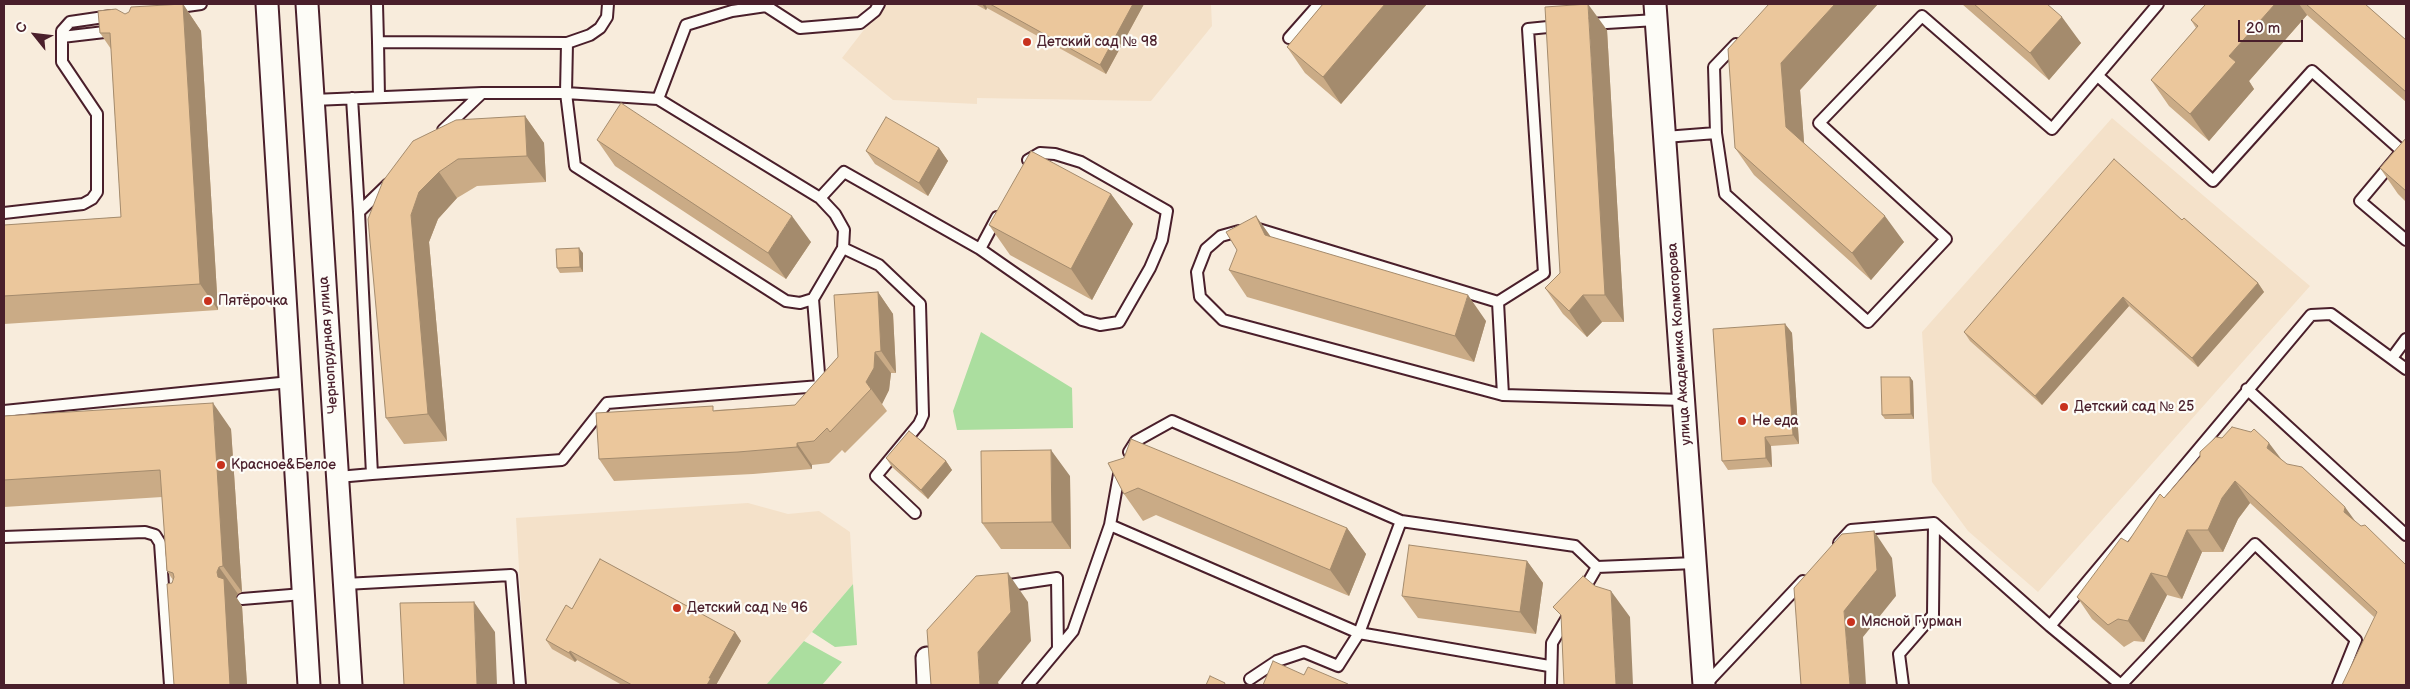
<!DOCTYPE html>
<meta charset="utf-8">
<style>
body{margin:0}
#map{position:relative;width:2410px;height:689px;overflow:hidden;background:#f8ecdc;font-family:"Balsamiq Sans",sans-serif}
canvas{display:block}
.frame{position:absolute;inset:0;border:5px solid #4a1f2b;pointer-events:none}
.north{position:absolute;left:10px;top:10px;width:50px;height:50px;-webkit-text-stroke:4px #fdfcf7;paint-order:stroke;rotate:299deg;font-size:14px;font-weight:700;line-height:20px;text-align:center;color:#4a1f2b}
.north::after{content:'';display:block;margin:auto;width:18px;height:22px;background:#4a1f2b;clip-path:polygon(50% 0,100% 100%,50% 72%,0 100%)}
.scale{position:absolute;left:2238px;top:20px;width:65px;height:22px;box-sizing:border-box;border:2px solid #4a1f2b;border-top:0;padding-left:6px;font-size:15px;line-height:18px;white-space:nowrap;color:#4a1f2b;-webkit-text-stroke:4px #fdfcf7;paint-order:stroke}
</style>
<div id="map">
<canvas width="2410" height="689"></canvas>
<div class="frame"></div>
<div class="north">С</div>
<div class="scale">20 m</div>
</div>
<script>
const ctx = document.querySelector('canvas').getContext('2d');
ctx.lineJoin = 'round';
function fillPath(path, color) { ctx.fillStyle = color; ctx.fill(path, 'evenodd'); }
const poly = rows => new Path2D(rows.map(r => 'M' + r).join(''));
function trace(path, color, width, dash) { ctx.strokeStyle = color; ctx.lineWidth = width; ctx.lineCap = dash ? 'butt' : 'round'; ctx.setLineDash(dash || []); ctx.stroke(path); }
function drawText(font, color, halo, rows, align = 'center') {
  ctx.font = font + ' "Balsamiq Sans",sans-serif'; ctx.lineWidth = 4.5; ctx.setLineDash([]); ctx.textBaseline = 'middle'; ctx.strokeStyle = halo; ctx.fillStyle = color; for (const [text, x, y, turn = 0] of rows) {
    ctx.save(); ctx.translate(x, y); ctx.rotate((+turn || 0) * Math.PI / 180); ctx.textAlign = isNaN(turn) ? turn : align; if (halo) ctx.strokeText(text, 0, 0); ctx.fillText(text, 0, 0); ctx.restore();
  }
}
const built = poly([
 [884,4,1211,4,1212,26,1151,101,977,98,977,104,893,100,842,58],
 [2112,118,2310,286,2038,592,1968,531,1932,482,1922,332],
 [748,503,788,514,819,511,850,532,853,584,766,685,526,685,516,518]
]);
const green = poly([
 [981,332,1072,388,1073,428,957,430,953,411],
 [853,584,857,645,835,647,812,632],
 [804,641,842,662,822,685,766,685]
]);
const service = poly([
 [377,4,378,42,567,43,590,35,600,28,607,17,608,4],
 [173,8,201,4],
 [1590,24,1656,20],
 [1558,26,1528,29,1544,273,1498,302,1503,395,1684,400],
 [62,37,113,31],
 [1289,38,1319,4],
 [378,42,379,97],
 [567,43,566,93,658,99,820,198,835,214,844,230,843,248,813,299],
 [1736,44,1714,67,1716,133,1725,194,1868,322,1946,239,1819,123,1922,16,2052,129,2158,4],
 [2098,76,2213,181,2312,71,2402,151,2360,201,2406,240],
 [352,98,359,212],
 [658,99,686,25,732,11,766,6,800,28,860,23,875,11,879,4],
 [313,100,482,93,566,93,575,166,786,301,800,303,813,299,820,386,607,403,562,460,372,474],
 [443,130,482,93],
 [1665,137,1716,133],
 [820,198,844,172,980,249,997,217],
 [4,213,83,204,92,199,97,192,97,114,62,62,62,31,70,22,111,16],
 [1255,228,1498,302],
 [1239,231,1221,236,1206,249,1197,272,1200,297,1223,320,1503,395],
 [843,248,879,265,920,304,923,415,919,424,876,476,915,513],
 [980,249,1082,320,1100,325,1119,322,1150,268,1162,240,1167,211,1081,162,1055,154,1040,153,1028,160],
 [2392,358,2406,339],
 [2247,389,2406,535],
 [4,411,290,382],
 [1129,452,1136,441,1172,421,1401,521,1575,546,1597,567],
 [338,477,372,474,359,212,388,184],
 [1934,523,2050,626],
 [1110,525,1359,633,1549,666],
 [4,537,145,532,155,535,160,543,170,685],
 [1839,543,1851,530,1934,523,1933,615,1899,654,1903,685],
 [345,584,511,575,520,685],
 [1003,586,1057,578,1058,649],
 [1582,593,1597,567,1695,563],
 [242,599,303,594],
 [1250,679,1277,661,1304,652,1338,666,1359,633,1401,521],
 [1028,685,1073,631,1110,525,1120,469],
 [1551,685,1552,643,1568,616],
 [1705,685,1803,581],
 [2121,685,2050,626,2311,315,2331,314,2406,369],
 [2121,685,2255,544,2356,640,2338,685]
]);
const minor = poly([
 [267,4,309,685],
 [307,4,351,685],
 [1655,4,1704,685],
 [927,658,928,685]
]);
const wall = poly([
 [183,4,201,31,218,310,4,324,4,225,121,217,111,49,100,33,125,14],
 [975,4,1144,4,1106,74,987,8,986,10],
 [1323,4,1427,4,1341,104,1305,73,1287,47],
 [1769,4,1878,4,1800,90,1804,143,1904,242,1871,280,1754,175,1735,148],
 [1962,4,2047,4,2081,43,2049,80],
 [2206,4,2365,4,2406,40,2406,102,2307,15,2249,81,2254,89,2209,141,2169,106,2151,80,2196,28,2191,20],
 [1607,30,1624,322,1602,322,1587,337,1563,314,1545,288,1560,273],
 [525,116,544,143,546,182,477,186,457,198,438,219,429,242,447,441,404,444,386,418,383,181],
 [2406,138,2406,202,2398,194,2380,168],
 [597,140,811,242,786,279,615,166],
 [939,148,948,161,928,196,875,164,866,151],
 [1111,194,1133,224,1092,300,1010,255,989,225],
 [1256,216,1271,237,1486,321,1474,362,1247,297,1229,270],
 [2182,220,2258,283,2264,292,2198,367,2129,306,2042,405,1970,341,1964,332],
 [583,253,583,272,560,273,557,268],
 [878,292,893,314,896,373,891,373,889,390,882,404,887,411,845,453,842,450,829,463,812,465,812,469,753,474,614,481,599,459,716,410,795,405,838,357],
 [1785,324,1792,333,1799,444,1771,446,1772,467,1728,470,1722,461],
 [1913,381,1914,419,1885,419,1882,415],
 [4,416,231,429,242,592,238,594,236,597,242,606,247,685,174,685,173,580,167,571,162,497,4,507],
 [2222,438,2281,460,2406,565,2374,617,2250,503,2238,519,2223,552,2202,552,2182,599,2167,595,2144,642,2134,641,2124,647,2092,619,2077,597,2128,542,2164,498],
 [886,458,946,461,952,470,928,499,892,467],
 [1108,463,1347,528,1366,554,1349,596,1156,515,1143,521,1124,494],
 [1070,476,1071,549,1001,549,982,523],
 [1527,561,1543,583,1536,634,1418,618,1402,596],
 [572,609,735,632,741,641,716,685,622,685,577,660,575,662,552,649,546,640]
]);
const shadedWall = poly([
 [183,4,201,31,218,310,200,284],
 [982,4,985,4,987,8,986,10],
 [1133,4,1144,4,1106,74,1100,65],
 [1385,4,1427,4,1341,104,1323,77],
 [1588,4,1607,30,1624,322,1605,295],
 [1835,4,1878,4,1800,90,1805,154,1786,127,1781,63],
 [2275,4,2299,4,2307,15,2249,81,2254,89,2209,141,2190,114,2229,56],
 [2062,17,2081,43,2049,80,2030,53],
 [525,116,544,143,546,182,527,156],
 [939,148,948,161,928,196,919,183],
 [439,172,457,198,438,219,429,242,447,441,428,414,411,215,419,192],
 [1111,194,1133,224,1092,300,1071,269],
 [792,216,811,242,786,279,768,253],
 [1256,216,1275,243,1265,235],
 [1885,216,1904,242,1871,280,1852,253],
 [579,248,583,253,583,272,580,267],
 [2258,283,2264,292,2198,367,2192,358],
 [878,292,893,314,896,373,881,351],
 [1468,295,1486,321,1474,362,1455,336],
 [1583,295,1602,322,1587,337,1569,311],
 [2123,297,2129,306,2042,405,2035,396],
 [1785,324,1792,333,1799,444,1793,435],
 [875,352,891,373,889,390,882,404,866,382],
 [1910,377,1913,381,1914,419,1911,414],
 [213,403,231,429,242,592,223,566],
 [1765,437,1771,446,1772,467,1766,458],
 [797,443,812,465,812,469,797,447],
 [2269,443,2285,464,2267,448],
 [1051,450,1070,476,1071,549,1052,522],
 [946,461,952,470,928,499,921,490],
 [2235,481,2250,503,2238,519,2223,552,2208,530,2222,498],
 [2345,507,2361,529,2344,512],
 [1347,528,1366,554,1349,596,1330,570],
 [2187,530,2202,552,2182,599,2167,577],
 [1874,531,1892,558,1896,596,1863,637,1866,685,1850,685,1844,611],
 [1527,561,1543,583,1536,634,1520,612],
 [219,567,238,594,236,597,242,606,247,685,230,685,218,577,217,572],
 [1008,573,1028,602,1031,641,998,682,999,685,980,685,978,652],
 [2151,573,2167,595,2144,642,2128,621],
 [1611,591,1630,617,1633,685,1616,685],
 [474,602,495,632,497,685,477,685],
 [735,632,741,641,716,685,707,685,709,678],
 [570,651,577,660,575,662,569,653]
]);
const building = poly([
 [183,4,200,284,4,296,4,225,121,217,110,33,100,33,98,11,116,9,125,14,129,12,131,7,183,4],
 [990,4,1133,4,1100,65,990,4],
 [1323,4,1385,4,1323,77,1287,47,1323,4],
 [1588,4,1605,295,1583,295,1569,311,1545,288,1560,273,1545,7,1588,4],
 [1769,4,1835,4,1781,63,1786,127,1885,216,1852,253,1735,148,1728,49,1769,4],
 [1974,4,2047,4,2062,17,2030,53,1974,4],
 [2206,4,2275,4,2229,56,2236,62,2190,114,2151,80,2198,26,2191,20,2206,4],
 [2306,4,2365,4,2406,40,2406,92,2306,4],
 [621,103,792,216,768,253,597,140,621,103],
 [525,116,527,156,458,159,439,172,419,192,411,215,428,414,386,418,368,219,383,181,413,141,456,120,525,116],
 [886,117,939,148,919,183,866,151,886,117],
 [2406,138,2406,191,2380,168,2406,138],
 [1031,151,1111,194,1071,269,989,225,1031,151],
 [2114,159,2182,220,2184,218,2258,283,2192,358,2123,297,2035,396,1964,332,2114,159],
 [1256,216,1265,235,1468,295,1455,336,1229,270,1237,250,1226,232,1256,216],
 [579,248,580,267,557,268,556,249,579,248],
 [878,292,881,351,875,352,874,368,866,382,871,389,830,432,827,428,814,441,797,443,797,447,738,452,599,459,596,413,713,406,713,411,795,405,838,357,834,295,878,292],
 [1785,324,1793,435,1765,437,1766,458,1722,461,1713,329,1785,324],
 [1881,377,1910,377,1911,414,1882,415,1881,377],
 [213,403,223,566,219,567,217,572,218,577,224,579,230,685,174,685,167,584,172,583,174,577,173,573,167,571,160,470,4,480,4,416,213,403],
 [2232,427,2251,432,2254,429,2269,443,2267,448,2287,464,2302,467,2345,507,2344,512,2361,526,2365,525,2406,565,2406,685,2342,685,2377,612,2235,481,2222,498,2208,530,2187,530,2167,577,2151,573,2128,621,2118,619,2108,625,2077,597,2121,538,2128,542,2160,494,2164,498,2200,457,2200,452,2216,437,2222,438,2232,427],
 [909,431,946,461,921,490,886,458,909,431],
 [1131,439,1347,528,1330,570,1138,488,1124,494,1108,463,1124,458,1131,439],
 [1051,450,1052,522,982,523,981,451,1051,450],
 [1874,531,1877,570,1844,611,1850,685,1801,685,1794,588,1842,534,1874,531],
 [1409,545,1527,561,1520,612,1402,596,1409,545],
 [600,559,735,632,709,678,711,678,707,685,632,685,570,651,569,653,546,640,566,605,572,609,600,559],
 [1008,573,1011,612,978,652,980,685,931,685,927,630,976,576,1008,573],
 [1583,576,1595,586,1611,591,1616,685,1564,685,1561,615,1553,607,1583,576],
 [474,602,477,685,404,685,400,603,474,602],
 [1273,661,1304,675,1308,667,1348,684,1347,685,1263,685,1273,661],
 [1210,676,1225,683,1224,685,1206,685,1210,676]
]);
const markers = [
 [1027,42,5,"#c8321e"],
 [208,301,5,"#c8321e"],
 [2064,407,5,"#c8321e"],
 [1742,421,5,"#c8321e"],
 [221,465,5,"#c8321e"],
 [677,608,5,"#c8321e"],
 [1851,622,5,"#c8321e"]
];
const poiNames = [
 ["Детский сад № 98",1037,42],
 ["Пятёрочка",218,301],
 ["Детский сад № 25",2074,407],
 ["Не еда",1752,421],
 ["Красное&Белое",231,465],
 ["Детский сад № 96",687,608],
 ["Мясной Гурман",1861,622]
];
const streetNames = [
 ["улица Академика Колмогорова",1680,344,-94],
 ["Чернопрудная улица",329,345,-94]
];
fillPath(built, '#f4e1c9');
fillPath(green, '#abde9f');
trace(service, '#4a1f2b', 14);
trace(minor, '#4a1f2b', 25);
trace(service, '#fdfcf7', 10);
trace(minor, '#fdfcf7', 21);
fillPath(wall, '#caab86');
fillPath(shadedWall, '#a48b6d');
fillPath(building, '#ebc79c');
trace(building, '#a48b6d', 1);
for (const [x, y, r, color] of markers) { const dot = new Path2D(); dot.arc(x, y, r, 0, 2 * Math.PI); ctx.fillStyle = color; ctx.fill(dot); trace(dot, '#fdfcf7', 2); }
drawText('14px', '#4a1f2b', '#fdfcf7', poiNames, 'left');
drawText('14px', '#4a1f2b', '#fdfcf7', streetNames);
</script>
